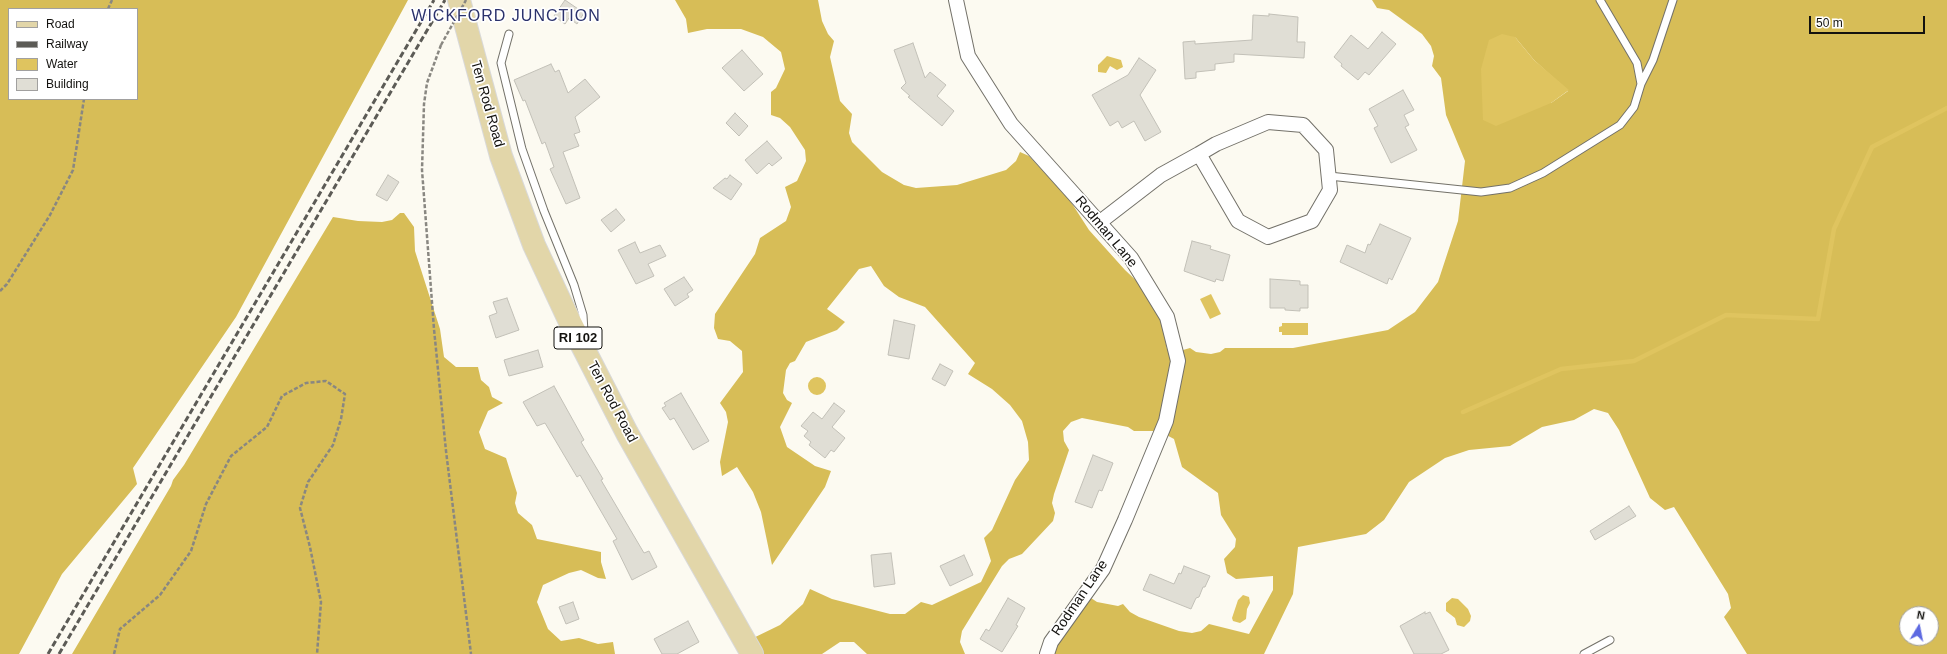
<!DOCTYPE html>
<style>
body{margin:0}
#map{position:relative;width:1947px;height:654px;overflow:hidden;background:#fcfaf1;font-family:Helvetica,sans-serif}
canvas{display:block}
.legend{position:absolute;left:8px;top:8px;width:130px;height:92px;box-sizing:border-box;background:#fff;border:1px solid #a1a09f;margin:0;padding:5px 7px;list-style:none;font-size:12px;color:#13120f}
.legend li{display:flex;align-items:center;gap:8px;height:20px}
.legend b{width:20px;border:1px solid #a1a09f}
.north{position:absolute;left:1899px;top:606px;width:40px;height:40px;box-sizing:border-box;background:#fff;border:1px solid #a1a09f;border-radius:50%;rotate:10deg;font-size:11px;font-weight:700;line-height:16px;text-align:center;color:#13120f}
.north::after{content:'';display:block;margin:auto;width:14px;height:18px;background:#5d69e1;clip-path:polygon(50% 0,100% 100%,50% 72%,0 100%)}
.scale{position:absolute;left:1809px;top:16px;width:116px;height:18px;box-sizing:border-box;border:2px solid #13120f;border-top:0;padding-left:5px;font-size:12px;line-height:14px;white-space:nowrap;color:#13120f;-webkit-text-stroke:3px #fff;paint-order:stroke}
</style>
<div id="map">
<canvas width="1947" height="654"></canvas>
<ul class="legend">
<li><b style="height:5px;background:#e2d6a9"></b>Road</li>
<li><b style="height:5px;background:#5c5b56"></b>Railway</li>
<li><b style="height:11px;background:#dfc45f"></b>Water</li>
<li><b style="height:11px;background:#e0ded5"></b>Building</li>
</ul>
<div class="north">N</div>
<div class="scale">50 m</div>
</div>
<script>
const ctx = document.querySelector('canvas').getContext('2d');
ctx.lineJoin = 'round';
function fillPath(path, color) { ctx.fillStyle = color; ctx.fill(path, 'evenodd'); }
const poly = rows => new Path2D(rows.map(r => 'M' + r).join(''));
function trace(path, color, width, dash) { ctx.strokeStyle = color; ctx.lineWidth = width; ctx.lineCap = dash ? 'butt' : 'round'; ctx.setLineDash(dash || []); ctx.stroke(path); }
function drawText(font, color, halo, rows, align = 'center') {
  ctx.font = font + ' Helvetica,sans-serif'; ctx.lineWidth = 3.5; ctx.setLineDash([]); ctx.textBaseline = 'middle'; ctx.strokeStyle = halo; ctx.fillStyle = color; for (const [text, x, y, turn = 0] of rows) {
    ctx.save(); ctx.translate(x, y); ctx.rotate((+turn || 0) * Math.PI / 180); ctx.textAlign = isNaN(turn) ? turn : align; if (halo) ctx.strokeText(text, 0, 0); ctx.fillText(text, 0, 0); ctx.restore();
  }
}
const forest = poly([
 [0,0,408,0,236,317,133,468,137,484,62,574,19,654,0,654],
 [9,9,137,9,137,99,9,99],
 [675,0,818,0,822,21,828,34,834,41,830,57,840,101,852,114,849,133,852,142,882,172,904,185,916,188,957,185,1006,170,1016,161,1020,152,1029,156,1069,199,1089,230,1125,270,1143,287,1161,320,1167,349,1176,352,1190,348,1196,352,1211,354,1220,352,1225,348,1293,348,1388,330,1415,312,1438,282,1458,221,1465,161,1446,115,1441,78,1432,66,1434,56,1431,46,1422,34,1389,10,1377,8,1372,0,1947,0,1947,654,1747,654,1724,617,1731,608,1728,594,1674,507,1665,510,1650,498,1619,430,1608,413,1594,409,1574,420,1542,427,1510,446,1469,450,1445,458,1409,482,1384,520,1366,534,1298,547,1293,594,1264,654,1052,654,1077,615,1091,598,1097,602,1118,606,1123,604,1130,612,1139,617,1179,631,1192,633,1201,631,1209,624,1249,634,1273,590,1273,576,1236,579,1227,573,1224,559,1235,547,1236,539,1221,515,1218,493,1182,467,1174,439,1159,431,1134,431,1128,427,1082,418,1071,422,1063,431,1064,441,1069,450,1054,494,1052,503,1055,513,1053,521,1022,554,1009,559,1002,566,962,631,960,642,965,654,867,654,854,642,840,642,822,654,747,654,743,643,780,625,803,604,810,589,832,599,890,614,905,614,921,602,932,605,981,582,991,561,984,538,992,530,1015,480,1029,460,1028,442,1022,421,1010,405,992,389,968,374,975,363,925,307,899,297,884,286,871,266,859,269,827,309,845,322,837,330,806,342,795,361,790,363,786,370,783,393,787,400,792,403,780,427,787,447,815,466,831,471,825,487,772,565,761,512,753,492,737,467,722,476,720,462,728,422,726,412,720,403,743,372,742,351,730,341,718,339,714,328,715,314,755,254,760,238,786,221,791,207,785,187,797,181,806,161,805,150,790,127,780,118,771,115,771,92,776,88,785,69,781,52,763,37,741,29,707,29,688,33,686,19],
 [1515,37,1534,60,1568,91,1551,103],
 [1907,614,1931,614,1931,638,1907,638],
 [400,213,404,213,414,227,415,251,440,329,444,357,456,367,478,367,481,380,489,387,492,397,503,403,488,411,479,432,485,449,506,458,517,493,515,503,518,513,532,525,537,539,601,552,601,562,606,579,598,578,581,570,569,573,543,585,537,602,548,629,561,641,579,638,598,644,613,642,615,654,72,654,171,486,173,480,184,465,333,217,358,221,382,222,392,220]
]);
const water = poly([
 [1502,34,1515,37,1534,60,1569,90,1551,103,1496,126,1483,120,1481,69,1489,40],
 [1107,56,1121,60,1123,67,1117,70,1110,66,1106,73,1098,72,1098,65],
 [1211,294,1221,314,1210,319,1200,299],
 [1282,323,1308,323,1308,335,1282,335,1282,332,1279,332,1279,327,1282,326],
 '808 386a9 9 0 1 1 18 0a9 9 0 1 1-18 0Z',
 [1243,595,1249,597,1250,603,1247,609,1246,619,1240,623,1233,621,1232,618,1238,600],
 [1452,598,1458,599,1468,609,1471,616,1470,621,1464,627,1457,625,1455,618,1446,611,1446,603]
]);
const stream = poly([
 [1463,412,1561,369,1634,361,1726,315,1818,319,1834,229,1872,147,1947,108]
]);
const building = poly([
 [565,0,584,13,577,24,569,18,565,24,554,16,565,0],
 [1269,14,1298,17,1297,42,1305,42,1304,58,1234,54,1234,62,1215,64,1215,70,1196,72,1196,78,1185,79,1183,42,1195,41,1195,44,1252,40,1253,15,1269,16,1269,14],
 [1382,32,1396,44,1369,75,1365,72,1358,80,1341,66,1342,64,1334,57,1351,35,1368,49,1382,32],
 [913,43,925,78,930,72,946,85,937,96,954,111,942,126,908,97,910,96,901,88,906,83,894,50,913,43],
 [742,50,763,74,744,91,722,68,742,50],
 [1139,58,1156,70,1140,95,1161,132,1145,141,1134,121,1122,128,1118,121,1110,126,1092,95,1128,75,1139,58],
 [551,64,555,72,559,70,568,93,585,79,600,97,575,117,580,132,574,134,579,146,563,152,580,198,566,204,550,169,554,167,545,142,542,144,525,100,523,101,514,80,551,64],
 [1403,90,1414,110,1404,115,1409,125,1405,127,1417,150,1391,163,1374,128,1378,126,1369,109,1403,90],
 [735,113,748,126,739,136,726,123,735,113],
 [767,141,782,158,772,166,769,163,757,174,745,160,767,141],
 [388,175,399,182,387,201,376,195,388,175],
 [730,175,742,184,731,200,713,188,725,178,727,179,730,175],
 [616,209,625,220,611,232,601,220,616,209],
 [1380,224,1411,238,1392,280,1389,278,1387,284,1340,262,1347,245,1365,253,1368,244,1370,245,1380,224],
 [1192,241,1211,246,1210,249,1230,255,1223,281,1216,279,1215,282,1184,271,1192,241],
 [635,242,640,253,660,245,666,256,648,264,654,276,636,284,618,250,635,242],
 [684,277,693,290,687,294,689,297,675,306,664,289,684,277],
 [1270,279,1300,281,1300,285,1308,285,1308,308,1300,308,1300,311,1285,310,1285,308,1270,308,1270,279],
 [507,298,519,330,496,338,489,316,497,313,493,302,507,298],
 [894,320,915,325,909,359,888,355,894,320],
 [538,350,543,367,509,376,504,360,538,350],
 [940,364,953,371,945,386,932,379,940,364],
 [554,386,584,440,581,442,603,479,601,480,644,553,649,551,657,567,632,580,613,541,617,539,580,475,577,477,545,423,537,426,523,402,554,386],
 [681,393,709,441,693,450,674,418,670,420,662,408,666,406,664,403,681,393],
 [834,403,845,411,832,427,845,438,834,452,831,450,825,458,809,445,811,442,804,436,808,431,801,426,813,412,822,419,834,403],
 [1093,455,1113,463,1102,491,1099,490,1092,508,1075,502,1093,455],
 [1629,506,1636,516,1595,540,1590,531,1629,506],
 [891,553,895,584,874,587,871,555,891,553],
 [964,555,973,575,950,586,940,566,964,555],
 [1184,566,1210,576,1205,587,1203,587,1199,597,1196,598,1191,609,1143,590,1150,574,1174,584,1179,573,1181,574,1184,566],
 [1008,598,1025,608,1016,625,1018,626,1002,652,980,639,986,629,989,631,1008,598],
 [573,602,579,619,566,624,559,607,573,602],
 [1425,612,1425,614,1430,612,1449,650,1441,654,1414,654,1400,626,1425,612],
 [688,621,699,642,677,654,662,654,654,639,688,621]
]);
const path = poly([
 [108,9,112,0],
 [441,45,427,83,424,104,422,170,434,329,446,451,471,654],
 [0,291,7,284,50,215,73,170,84,99],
 [114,654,120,629,160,595,191,551,206,504,231,456,267,427,282,396,306,383,326,381,345,394,341,419,333,445,308,482,300,508,310,547,321,602,317,654]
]);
const service = poly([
 [509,34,501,63,522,149,544,211,574,285,583,315,584,332],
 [1641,84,1653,60,1673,0],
 [1329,176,1481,192,1510,188,1543,173,1620,125,1634,107,1641,84,1637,63,1600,0],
 [1584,654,1610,640]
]);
const minor = poly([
 [956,0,968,56,1011,124,1131,258,1167,317,1178,361,1166,421,1125,520,1103,569,1051,642,1047,654],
 [1100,222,1161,175,1199,154,1216,144,1268,122,1303,125,1326,150,1330,190,1312,221,1268,237,1238,221,1199,154]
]);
const primary = poly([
 [459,0,501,156,534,245,569,320,627,433,752,654]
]);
const rail = poly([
 [48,654,434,0],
 [59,654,445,0]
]);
const pathBridge = poly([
 [441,45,466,0]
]);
const shields = [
 [578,338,48]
];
const shieldNames = [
 ["RI 102",578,338]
];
const streetNames = [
 ["Ten Rod Road",487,104,74],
 ["Rodman Lane",1106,232,50],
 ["Ten Rod Road",612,402,62],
 ["Rodman Lane",1080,598,-56]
];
const quarterNames = [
 ["WICKFORD JUNCTION",506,17]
];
fillPath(forest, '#d7bd57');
fillPath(water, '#dfc45f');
trace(stream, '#dfc45f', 4.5);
fillPath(building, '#e0ded5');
trace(building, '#c2c0b7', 1);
trace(service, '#737169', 9);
trace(minor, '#737169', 16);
trace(primary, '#d9d9d9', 24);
trace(path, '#898781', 2.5, [4, 2]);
trace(service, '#fff', 7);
trace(minor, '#fff', 14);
trace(primary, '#e2d6a9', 22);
trace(rail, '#5c5b56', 3, [6, 3]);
trace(pathBridge, '#898781', 2.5, [4, 2]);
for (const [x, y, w] of shields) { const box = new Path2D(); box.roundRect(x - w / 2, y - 11, w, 22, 3); ctx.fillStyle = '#fff'; ctx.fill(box); trace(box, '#13120f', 1); }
drawText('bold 13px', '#13120f', null, shieldNames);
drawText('14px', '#13120f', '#fff', streetNames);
ctx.letterSpacing = '1px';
drawText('16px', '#2b326c', '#fff', quarterNames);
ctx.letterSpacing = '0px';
</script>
